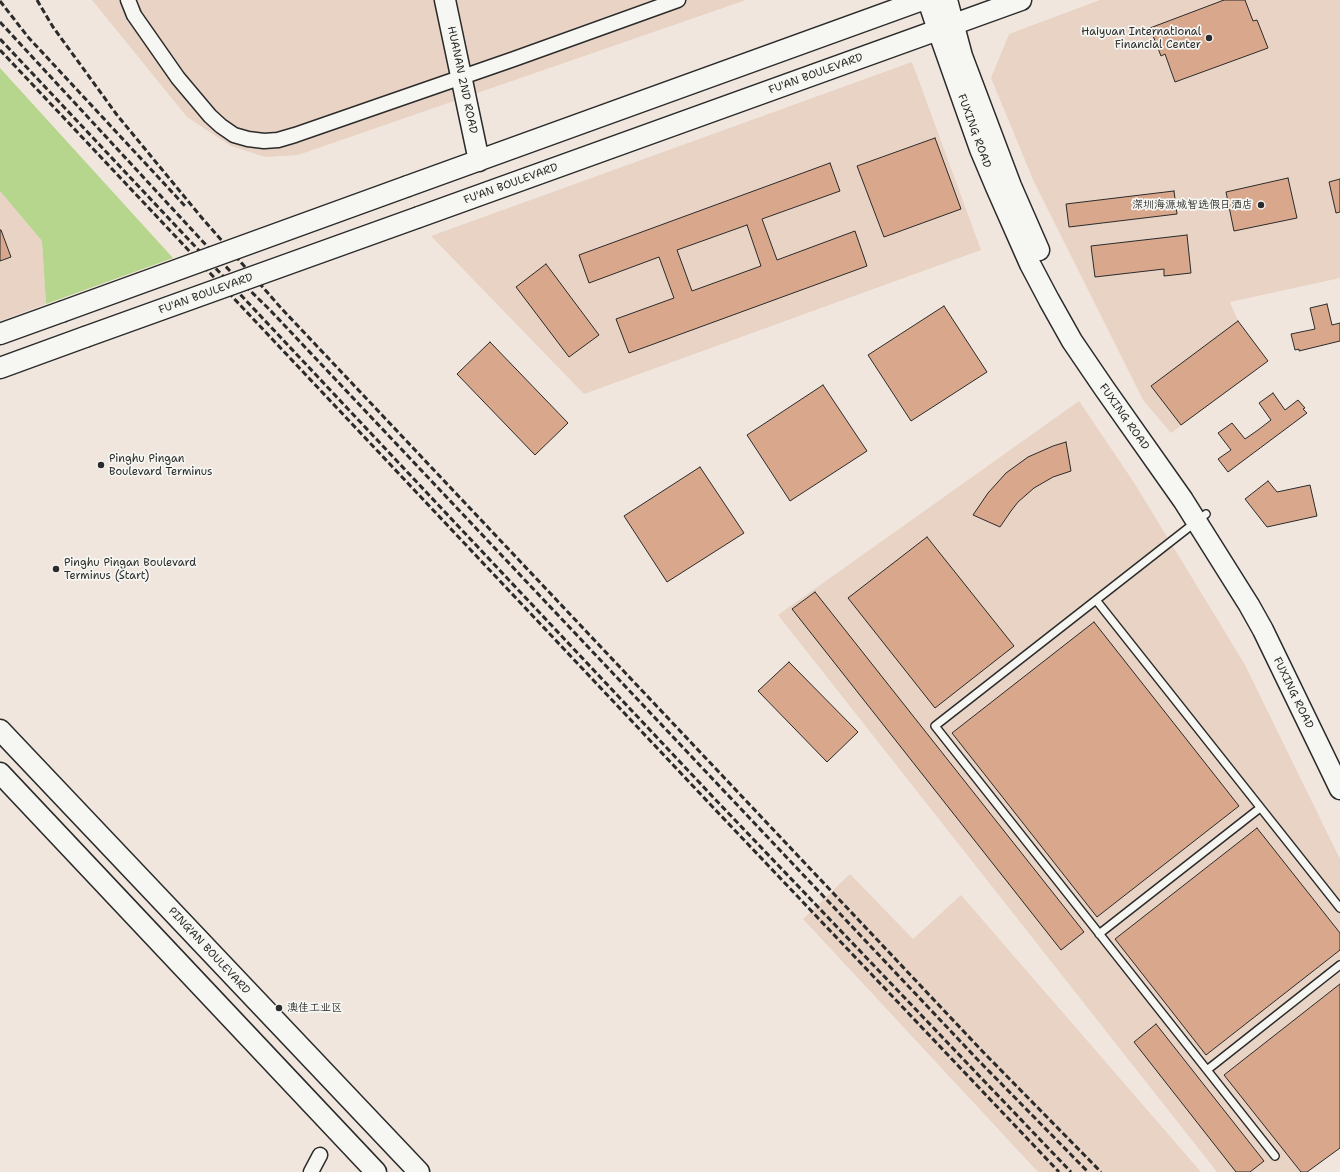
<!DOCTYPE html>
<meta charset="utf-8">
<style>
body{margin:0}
canvas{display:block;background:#f0e6de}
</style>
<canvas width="1340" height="1172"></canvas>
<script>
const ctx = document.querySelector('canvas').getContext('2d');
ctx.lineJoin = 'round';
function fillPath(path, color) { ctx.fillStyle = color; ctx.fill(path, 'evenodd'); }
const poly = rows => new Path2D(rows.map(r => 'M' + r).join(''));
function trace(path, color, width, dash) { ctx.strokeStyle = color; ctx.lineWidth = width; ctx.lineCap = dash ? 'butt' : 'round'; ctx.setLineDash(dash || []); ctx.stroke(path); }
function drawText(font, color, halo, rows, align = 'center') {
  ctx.font = font + ' "Shantell Sans","LXGW WenKai TC",sans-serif'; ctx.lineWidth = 3.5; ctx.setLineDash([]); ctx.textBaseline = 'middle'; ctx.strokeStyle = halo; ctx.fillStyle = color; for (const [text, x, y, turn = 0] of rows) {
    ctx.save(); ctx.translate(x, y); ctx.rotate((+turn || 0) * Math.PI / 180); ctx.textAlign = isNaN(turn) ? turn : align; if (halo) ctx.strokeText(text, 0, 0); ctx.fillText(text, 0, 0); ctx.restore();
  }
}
const built = poly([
 [92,0,746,0,298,155,265,157,231,146,187,117],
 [1100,0,1340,0,1340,278,1230,302,1238,321,1268,361,1171,433,1143,400,1034,182,991,78,1009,34],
 [912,62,981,250,584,394,431,236],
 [0,191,42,241,46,304,0,321],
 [1079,401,1133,481,1244,663,1340,859,1340,1148,1307,1172,1217,1172,778,615],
 [850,874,913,939,961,895,1201,1172,1038,1172,803,919]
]);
const green = poly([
 [0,68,173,258,46,304,42,241,0,191]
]);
const building = poly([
 [1224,0,1245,0,1253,21,1257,20,1268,48,1175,82,1165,54,1161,56,1150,28,1224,0],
 [935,138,961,209,884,237,857,166,935,138],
 [830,163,840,191,762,219,777,260,855,231,867,266,629,353,616,319,674,298,659,257,589,283,579,255,830,163],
 [747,225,761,266,692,291,677,250,747,225],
 [1288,178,1297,218,1234,231,1226,192,1288,178],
 [1340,179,1340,212,1336,213,1329,182,1340,179],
 [1174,191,1177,214,1069,227,1066,204,1174,191],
 [0,230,1,230,11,257,0,261,0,230],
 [1187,235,1191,273,1164,276,1164,269,1095,277,1091,246,1187,235],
 [546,264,599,335,569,357,516,287,546,264],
 [1327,304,1332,325,1340,323,1340,341,1299,351,1299,349,1295,350,1291,334,1315,329,1310,308,1327,304],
 [944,306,987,372,911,421,868,355,944,306],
 [1238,321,1268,361,1181,425,1151,386,1238,321],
 [490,342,568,423,535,455,457,374,490,342],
 [823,385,867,451,790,501,747,435,823,385],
 [1273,393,1285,410,1298,400,1305,408,1303,409,1307,413,1228,472,1218,459,1231,450,1218,433,1232,423,1245,439,1258,430,1271,420,1259,403,1273,393],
 [1066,442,1071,471,1053,477,1034,488,1018,502,1011,511,1000,527,973,515,988,493,1006,473,1028,457,1053,446,1066,442],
 [700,467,744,533,667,582,624,516,700,467],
 [1268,481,1277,492,1310,485,1317,516,1267,527,1245,499,1268,481],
 [927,537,1014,646,935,708,848,598,927,537],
 [815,592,1084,932,1061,950,792,609,815,592],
 [1094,622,1239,806,1097,917,952,733,1094,622],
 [789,662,858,732,827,762,758,691,789,662],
 [1257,828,1340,933,1340,950,1206,1055,1115,939,1257,828],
 [1340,984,1340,1148,1307,1172,1301,1172,1224,1075,1340,984],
 [1156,1024,1264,1161,1250,1172,1236,1172,1134,1042,1156,1024]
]);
const lane = poly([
 [1206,514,935,726,1275,1156],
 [1096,600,1340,908],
 [1099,934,1260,808],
 [1207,1070,1340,965]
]);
const street = poly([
 [128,0,134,15,178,78,210,116,221,126,234,135,248,139,264,141,278,140,295,135,514,59,678,0],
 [311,1172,320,1155]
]);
const secondary = poly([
 [445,0,479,161],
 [928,0,938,30,980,149,996,187,1030,264,1049,300,1072,341,1104,388,1183,500,1249,605,1263,630,1340,789],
 [947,0,962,56,1011,186,1039,250],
 [408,186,922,0],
 [419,217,1021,0],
 [0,334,61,312],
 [0,368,85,337],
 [0,730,419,1172],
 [0,773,376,1172]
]);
const rail = poly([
 [37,0,53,27,117,115,202,218,281,308,985,1054,1101,1172],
 [0,1,28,37,185,206],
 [0,22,230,271,270,310,978,1060,1088,1172],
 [0,39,713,797,1071,1172],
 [0,50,708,802,1059,1172]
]);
const secondaryBridge = poly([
 [61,312,408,186],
 [85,337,419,217]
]);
const markers = [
 [1209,38,4,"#2b2b2b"],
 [1261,205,4,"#2b2b2b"],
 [101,465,4,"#2b2b2b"],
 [56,569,4,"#2b2b2b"],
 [279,1008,4,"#2b2b2b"]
];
const poiNames = [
 ["Haiyuan International",1201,32,"right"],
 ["Financial Center",1201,45,"right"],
 ["深圳海源城智选假日酒店",1253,205,"right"],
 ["Pinghu Pingan",109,459],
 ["Boulevard Terminus",109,472],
 ["Pinghu Pingan Boulevard",64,563],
 ["Terminus (Start)",64,576],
 ["澳佳工业区",287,1008]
];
const streetNames = [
 ["FU'AN BOULEVARD",816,74,-20],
 ["HUANAN 2ND ROAD",462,80,78],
 ["FUXING ROAD",974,131,70],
 ["FU'AN BOULEVARD",511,184,-20],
 ["FU'AN BOULEVARD",206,294,-20],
 ["FUXING ROAD",1124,417,55],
 ["FUXING ROAD",1293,693,64],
 ["PING'AN BOULEVARD",209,951,47]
];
fillPath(built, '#e9d3c5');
fillPath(green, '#b6d58d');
fillPath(building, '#d9a88c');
trace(building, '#2b2b2b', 1);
trace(lane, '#2b2b2b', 10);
trace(street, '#2b2b2b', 17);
trace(secondary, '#2b2b2b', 23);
trace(lane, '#f6f6f2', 7);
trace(street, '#f6f6f2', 14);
trace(secondary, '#f6f6f2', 20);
trace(rail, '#2b2b2b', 3, [6, 3]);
trace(secondaryBridge, '#2b2b2b', 23, []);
trace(secondaryBridge, '#f6f6f2', 20);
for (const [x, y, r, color] of markers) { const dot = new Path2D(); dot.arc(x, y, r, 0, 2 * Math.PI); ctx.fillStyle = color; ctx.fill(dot); trace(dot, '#f6f6f2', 1.5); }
drawText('11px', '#2b2b2b', '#f6f6f2', poiNames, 'left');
drawText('11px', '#2b2b2b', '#f6f6f2', streetNames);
</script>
